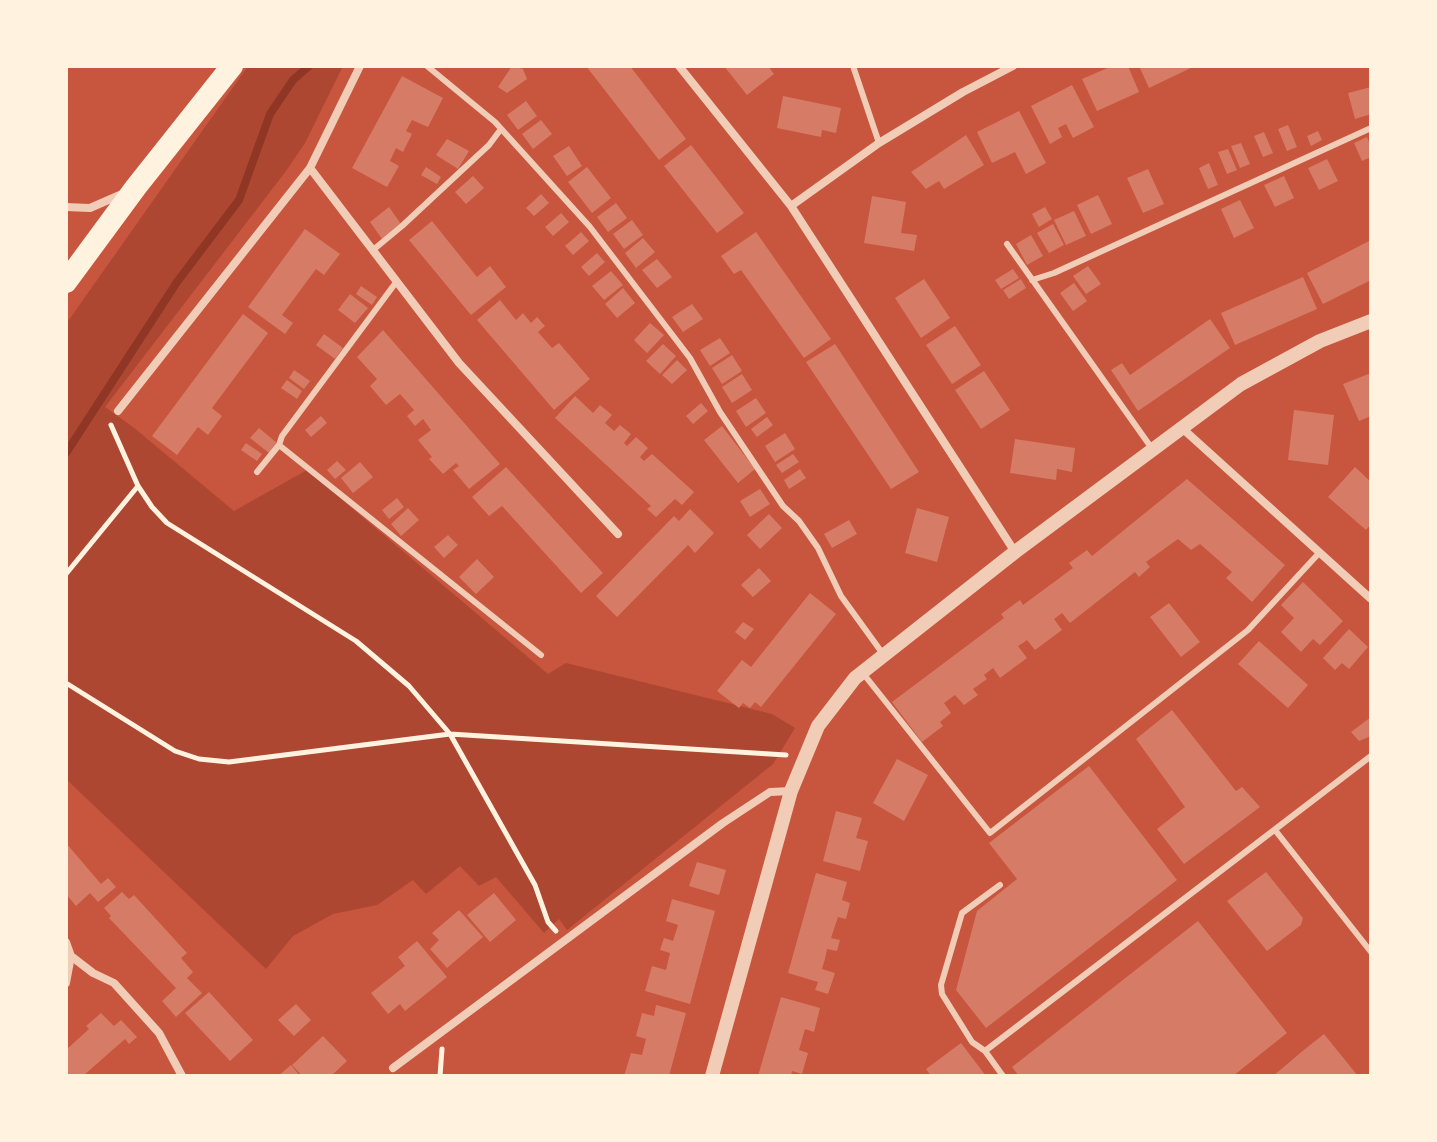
<!DOCTYPE html>
<style>
body{margin:0}
#map{position:relative;width:1437px;height:1142px;overflow:hidden;background:#c8553d;font-family:Montserrat,sans-serif}
canvas{display:block}
.frame{position:absolute;inset:0;border:68px solid #fff3e0;pointer-events:none}
</style>
<div id="map">
<canvas width="1437" height="1142"></canvas>
<div class="frame"></div>
</div>
<script>
const ctx = document.querySelector('canvas').getContext('2d');
ctx.lineJoin = 'round';
function fillPath(path, color) { ctx.fillStyle = color; ctx.fill(path, 'evenodd'); }
const poly = rows => new Path2D(rows.map(r => 'M' + r).join(''));
function trace(path, color, width, dash) { ctx.strokeStyle = color; ctx.lineWidth = width; ctx.lineCap = dash ? 'butt' : 'round'; ctx.setLineDash(dash || []); ctx.stroke(path); }
const green = poly([
 [248,66,343,66,305,143,286,171,105,407,133,427,234,511,307,470,548,674,566,663,772,714,795,728,773,764,567,930,559,919,544,933,496,877,479,886,460,866,426,894,413,880,377,905,333,914,293,936,266,969,66,779,66,324]
]);
const stream = poly([
 [66,453,177,282,239,200,270,114,293,80,309,66]
]);
const building = poly([
 [512,66,523,69,527,79,507,93,498,87],
 [586,66,630,66,686,139,659,160],
 [724,66,768,66,774,74,747,95],
 [1112,66,1128,66,1139,92,1097,111,1082,79],
 [1139,66,1195,66,1149,88],
 [402,76,443,98,428,127,412,120,406,131,412,134,403,152,396,148,390,161,399,166,387,187,352,168],
 [1072,85,1094,127,1073,138,1066,124,1058,128,1062,137,1050,144,1031,106],
 [1371,87,1371,114,1355,119,1348,93],
 [783,96,841,108,836,133,822,130,821,137,777,128],
 [526,101,537,116,518,130,507,115],
 [1019,111,1046,163,1026,174,1015,152,992,163,977,132],
 [541,120,552,134,533,149,522,134],
 [1288,125,1297,147,1287,151,1278,129],
 [1318,131,1322,140,1311,146,1307,136],
 [1264,132,1273,153,1263,157,1254,136],
 [966,135,984,165,944,189,939,181,926,189,911,172],
 [1367,137,1371,147,1371,157,1362,161,1354,143],
 [447,139,469,151,458,169,436,155],
 [1241,143,1250,164,1240,168,1231,146],
 [691,145,744,213,717,233,664,166],
 [569,146,582,166,567,176,553,156],
 [1228,149,1237,170,1227,174,1218,152],
 [1327,159,1338,181,1319,190,1308,168],
 [1209,163,1218,185,1208,189,1199,168],
 [426,167,441,177,437,184,421,175],
 [587,167,611,198,592,213,568,182],
 [1148,169,1164,204,1143,213,1127,178],
 [473,176,484,188,466,204,455,192],
 [1284,176,1294,198,1275,207,1264,185],
 [541,194,549,203,534,216,526,208],
 [1098,195,1112,224,1091,234,1077,205],
 [872,196,906,202,901,233,917,235,914,251,864,243],
 [1240,200,1254,228,1234,238,1221,209],
 [616,203,627,218,608,232,597,217],
 [389,207,401,224,382,239,370,222],
 [1045,207,1052,219,1039,227,1032,214],
 [1074,211,1086,236,1066,245,1054,220],
 [561,213,569,222,553,236,545,227],
 [632,220,643,235,624,249,613,234],
 [432,221,477,277,490,266,506,287,471,315,409,240],
 [1053,224,1064,245,1049,253,1037,233],
 [305,229,340,254,324,275,316,269,282,315,293,323,285,334,248,307],
 [581,232,589,241,573,255,565,246],
 [756,232,831,339,804,358,741,270,734,274,721,256],
 [1031,235,1043,256,1027,265,1016,244],
 [643,238,655,252,636,268,625,253],
 [1371,240,1371,280,1323,304,1307,273],
 [597,253,605,262,589,276,581,267],
 [657,259,672,277,657,288,642,270],
 [1088,266,1101,284,1086,294,1073,276],
 [1013,269,1019,278,1001,289,995,280],
 [611,271,623,285,604,300,592,286],
 [1303,277,1317,309,1235,345,1221,313],
 [924,279,950,318,921,338,895,298],
 [1021,279,1026,288,1009,299,1003,290],
 [1074,283,1087,301,1073,311,1060,293],
 [361,286,377,297,372,305,356,294],
 [623,288,635,303,617,318,605,304],
 [350,294,368,308,355,323,338,310],
 [500,300,516,320,523,313,531,323,537,317,545,326,538,332,552,348,559,343,590,379,554,410,477,320],
 [692,304,703,319,683,332,672,317],
 [243,314,268,333,212,408,222,416,208,435,198,427,177,455,152,436],
 [1210,319,1230,348,1138,411,1111,370,1122,363,1130,375],
 [650,323,664,335,647,353,634,340],
 [955,326,981,365,952,384,926,345],
 [383,330,500,464,469,489,453,470,459,466,456,463,443,474,429,459,432,457,418,440,431,430,423,419,415,426,407,416,414,410,400,394,386,405,370,386,377,379,357,357],
 [324,334,343,348,335,359,316,345],
 [720,338,730,353,710,366,700,350],
 [663,344,676,356,660,374,646,361],
 [835,344,919,472,891,489,806,362],
 [732,355,742,371,722,384,712,368],
 [677,360,687,370,672,384,662,375],
 [294,370,310,381,304,389,289,378],
 [984,371,1010,410,981,429,955,390],
 [1371,373,1371,416,1359,421,1343,384],
 [742,374,752,390,732,403,722,387],
 [287,380,302,391,297,399,281,388],
 [575,396,593,413,600,405,612,415,605,423,614,431,620,425,631,434,624,443,627,446,636,437,648,448,640,457,644,461,652,454,694,492,682,505,675,499,656,517,647,509,651,506,555,418],
 [756,398,766,413,746,427,736,411],
 [701,403,708,411,693,424,686,416],
 [1294,410,1334,415,1328,465,1288,460],
 [321,416,327,423,311,437,305,430],
 [767,417,773,425,757,437,751,429],
 [722,426,755,469,738,483,704,440],
 [259,428,277,443,269,453,250,438],
 [785,433,795,449,775,462,765,446],
 [1015,439,1075,448,1072,472,1057,469,1056,480,1010,473],
 [246,443,262,454,257,461,241,450],
 [793,454,799,462,782,473,776,465],
 [337,461,346,470,335,479,327,470],
 [360,462,373,477,353,493,341,478],
 [506,467,603,573,581,593,502,506,489,516,472,497],
 [1355,467,1371,482,1371,524,1366,530,1328,497],
 [800,469,806,478,789,489,784,480],
 [1187,479,1285,565,1252,602,1226,578,1232,572,1200,544,1191,550,1178,539,1146,562,1150,567,1139,577,1135,572,1070,623,1062,613,1054,619,1062,630,1035,650,1027,640,1023,643,1018,646,1027,658,1000,678,993,668,984,675,987,679,973,689,978,695,964,705,955,695,944,703,951,713,940,722,943,726,922,742,892,702,1004,618,1001,614,1020,600,1023,605,1073,568,1069,563,1087,550,1092,556],
 [760,489,770,504,750,517,740,501],
 [397,498,404,507,389,519,382,510],
 [408,508,419,520,401,536,391,524],
 [917,508,949,517,937,562,905,553],
 [690,509,714,533,695,553,688,545,617,617,596,596,674,516,679,521],
 [769,514,782,528,760,549,747,535],
 [849,520,857,534,832,548,824,534],
 [448,535,458,545,444,558,434,547],
 [477,559,494,577,476,594,459,577],
 [759,568,771,581,753,597,741,585],
 [1303,582,1343,621,1320,645,1313,639,1301,652,1281,632,1294,618,1281,605],
 [810,593,836,614,761,707,755,702,750,708,743,703,739,708,717,691,742,660,751,667],
 [1169,603,1200,642,1181,657,1150,617],
 [743,622,754,629,745,640,735,632],
 [1349,629,1368,647,1349,669,1342,663,1335,670,1323,658],
 [1259,641,1308,685,1288,708,1238,664],
 [1172,710,1236,791,1242,787,1260,807,1184,864,1157,829,1185,807,1136,739],
 [1371,717,1371,736,1359,741,1351,732],
 [897,759,928,775,904,821,873,803],
 [1089,766,1177,880,986,1028,956,990,977,911,1017,879,989,843],
 [836,811,862,818,856,838,868,841,860,871,823,861],
 [66,843,101,884,108,878,116,887,98,902,90,893,76,906,66,894],
 [697,862,726,870,719,895,689,886],
 [1266,872,1303,918,1301,925,1267,951,1227,901],
 [816,873,847,882,842,900,850,903,846,919,838,917,831,938,840,940,837,951,827,949,825,959,822,969,835,973,828,994,815,990,818,982,788,973],
 [122,892,129,899,134,895,187,953,181,958,193,972,187,978,202,993,176,1017,162,1001,176,988,109,918,111,916,104,908],
 [494,893,516,920,490,942,467,915],
 [672,899,715,911,690,1004,645,991,652,966,666,970,670,953,660,950,664,938,673,941,678,925,666,921],
 [459,910,483,937,447,968,430,949,439,940,432,933],
 [1198,921,1287,1033,1233,1076,1019,1076,1012,1067],
 [417,941,447,977,405,1011,400,1004,388,1014,371,993,405,966,398,957],
 [209,992,253,1040,230,1061,185,1013],
 [781,997,820,1008,814,1032,805,1029,799,1050,808,1053,802,1074,792,1071,791,1076,758,1076],
 [296,1004,311,1020,294,1036,278,1020],
 [656,1005,686,1013,669,1076,624,1076,631,1053,642,1055,646,1039,636,1036,642,1013,654,1016],
 [101,1013,114,1026,121,1020,137,1037,129,1044,125,1039,83,1076,66,1076,66,1050,89,1029,86,1026],
 [1324,1034,1358,1076,1273,1076,1305,1049],
 [323,1036,347,1061,331,1076,302,1076,292,1065],
 [961,1043,986,1076,931,1076,926,1069],
 [291,1065,300,1076,278,1076]
]);
const path = poly([
 [111,425,138,486,152,507,167,523,356,641,409,686,450,734,535,885,548,922,556,931],
 [66,574,138,486],
 [66,683,175,751,199,759,229,762,450,734,786,755],
 [440,1076,442,1049]
]);
const service = poly([
 [427,66,495,122,590,227,690,358,720,412,783,506,799,521,818,548,841,596,883,654],
 [853,66,879,143],
 [1007,244,1153,450],
 [373,250,402,226,489,145,501,129],
 [1032,280,1054,273,1371,128],
 [279,445,541,655],
 [257,472,279,445,282,436,397,281],
 [862,672,990,833,1248,630,1320,552],
 [1275,830,1371,952],
 [1000,885,962,913,941,985,942,994,972,1042,985,1051,1003,1076],
 [985,1051,1371,756]
]);
const minor = poly([
 [679,66,791,206,1015,552],
 [310,168,459,363,618,534],
 [791,206,879,143,963,92,1013,66],
 [66,207,90,208,122,194],
 [118,411,310,168,360,66],
 [1183,429,1371,599],
 [66,942,71,956,93,973,114,983,159,1033,182,1076],
 [66,983,71,956],
 [393,1068,723,823,770,792,791,791]
]);
const tertiary = poly([
 [712,1076,791,791,818,726,855,678,1015,552,1241,384,1320,341,1371,321]
]);
const trunk = poly([
 [66,282,136,187,232,66]
]);
fillPath(green, '#ae4732');
trace(stream, '#8f3625', 8);
fillPath(building, '#d67c66');
trace(path, '#fff3e0', 5);
trace(service, '#f1ccb7', 6);
trace(minor, '#f1ccb7', 8);
trace(tertiary, '#f1ccb7', 14);
trace(trunk, '#fff3e0', 22);
</script>
